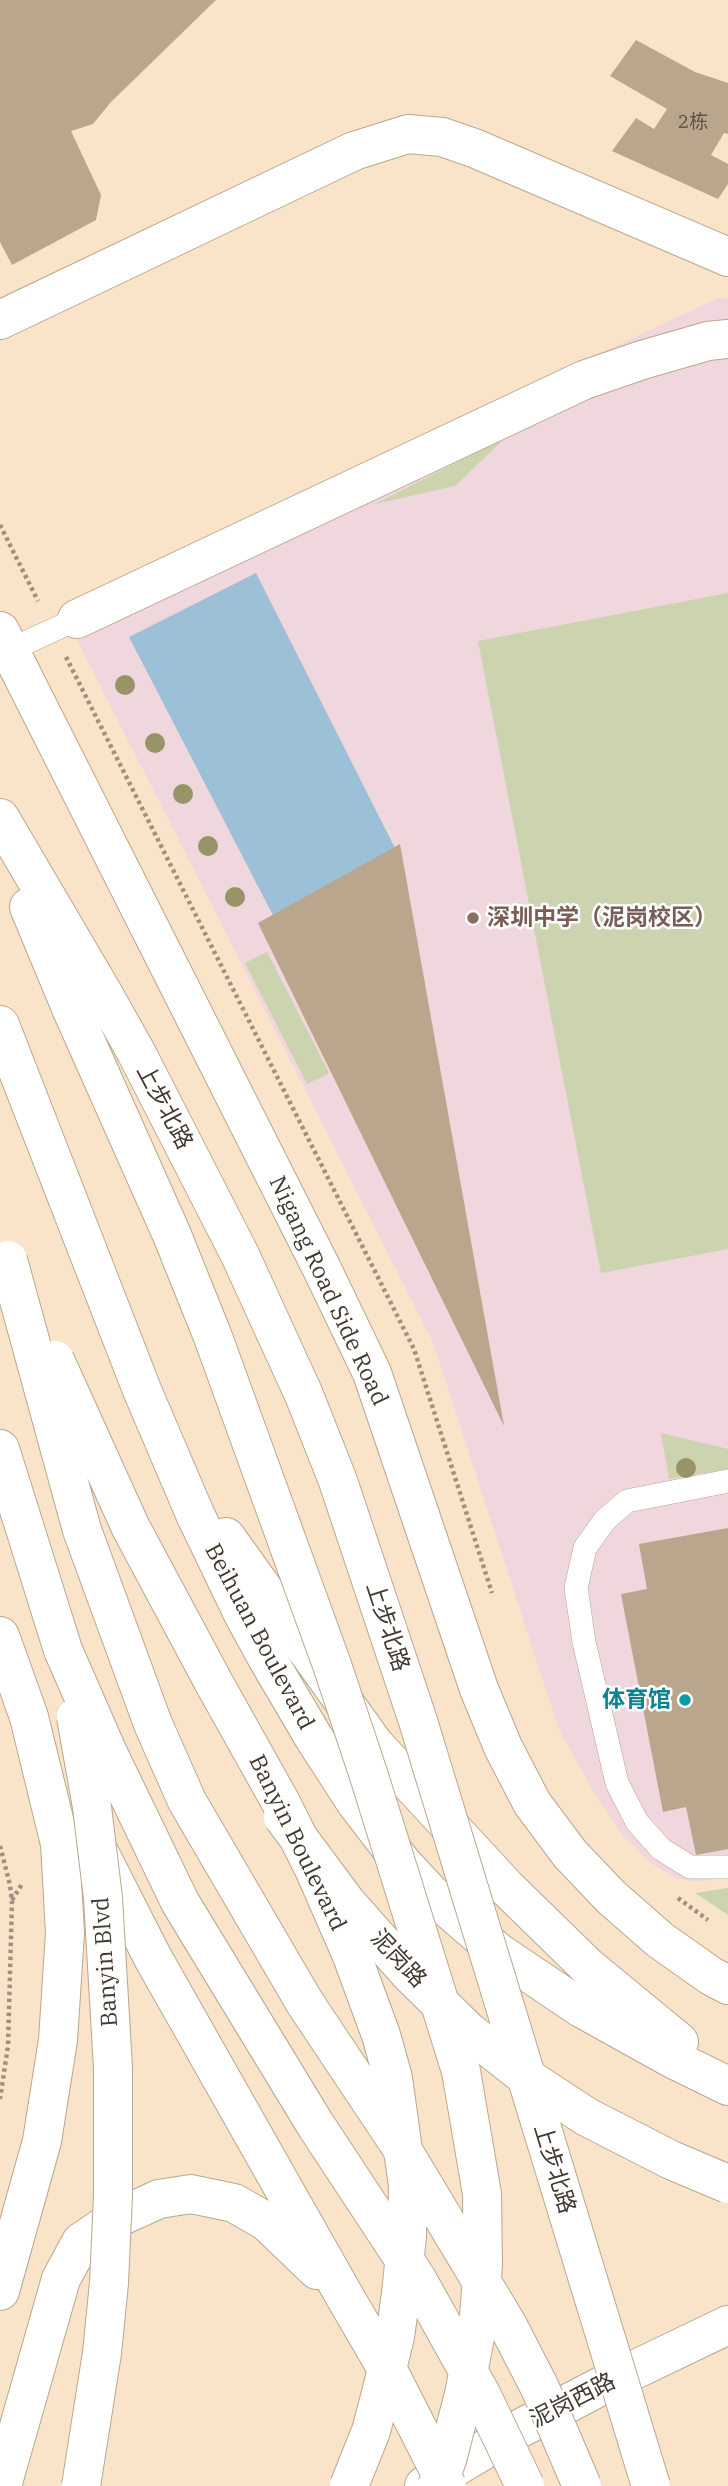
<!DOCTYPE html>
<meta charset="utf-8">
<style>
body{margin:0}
canvas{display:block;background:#f9e4ca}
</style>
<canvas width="728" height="2486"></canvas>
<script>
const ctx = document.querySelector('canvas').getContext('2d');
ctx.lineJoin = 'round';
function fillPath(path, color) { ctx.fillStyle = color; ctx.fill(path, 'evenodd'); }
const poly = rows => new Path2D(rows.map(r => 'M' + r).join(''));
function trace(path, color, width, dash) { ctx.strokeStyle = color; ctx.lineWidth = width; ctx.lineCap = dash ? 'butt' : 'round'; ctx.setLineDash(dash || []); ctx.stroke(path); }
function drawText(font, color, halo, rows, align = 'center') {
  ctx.font = font + ' "IBM Plex Serif","Noto Sans SC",serif'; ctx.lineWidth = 5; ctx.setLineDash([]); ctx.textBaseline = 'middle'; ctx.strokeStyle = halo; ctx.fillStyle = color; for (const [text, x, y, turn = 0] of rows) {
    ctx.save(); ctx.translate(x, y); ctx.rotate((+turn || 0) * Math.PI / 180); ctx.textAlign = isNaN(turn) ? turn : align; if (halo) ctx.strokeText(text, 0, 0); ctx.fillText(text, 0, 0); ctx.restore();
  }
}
const education = poly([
 [718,298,728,298,728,1877,697,1882,675,1878,651,1863,623,1835,599,1801,559,1730,433,1342,61,608]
]);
const green = poly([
 [505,438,455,486,375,504],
 [728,593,728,1249,601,1273,478,641],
 [267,952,329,1073,307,1084,245,963],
 [661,1433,728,1449,728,1469,669,1479],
 [728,1888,728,1915,695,1893]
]);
const water = poly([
 [256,573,401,860,278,925,129,637]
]);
const building = poly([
 [0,0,216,0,111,102,93,124,71,131,101,195,96,220,12,265,0,242],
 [636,40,695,72,728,83,728,134,724,133,711,155,728,164,728,184,718,199,612,151,636,118,654,129,667,109,610,76],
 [400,844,504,1426,258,923],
 [728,1528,728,1849,696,1855,686,1807,663,1812,621,1594,647,1589,639,1544]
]);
const path = poly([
 [0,525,38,601],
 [66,657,414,1349,492,1593],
 [0,1846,10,1885,12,1901,8,2046,0,2099],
 [678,1898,708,1920],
 [12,1900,22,1884]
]);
const lane = poly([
 [10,650,77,619],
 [728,1481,627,1501,605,1520,585,1548,576,1588,584,1642,617,1783,637,1822,661,1849,690,1867,728,1867]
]);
const street = poly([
 [0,320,354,151,408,134,442,137,474,148,728,257],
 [77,619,584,380,642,360,708,341,728,339]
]);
const primary = poly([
 [0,631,321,1267,372,1373,479,1689,503,1747,532,1803,570,1854,611,1897,660,1940,711,1976,728,1985],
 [0,818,104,995],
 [29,907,71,1008],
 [0,1449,63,1650],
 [0,1636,29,1717,60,1844,65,1933,58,2040,42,2141,0,2291],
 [99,1852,153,1958,345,2297],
 [2,2486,61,2279,81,2242,115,2219,159,2199,191,2194,234,2203,267,2222,317,2270],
 [424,2486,517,2430,607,2383,728,2325]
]);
const highway = poly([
 [0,1025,142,1390,195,1514,243,1614,267,1658,314,1738,356,1803,403,1864,430,1893,498,1952,581,2008,671,2058,728,2086],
 [226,1537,374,1744,505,1886,588,1967,679,2042]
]);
const primaryBridge = poly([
 [104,995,136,1052,240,1255,304,1395,338,1481,418,1721,651,2486],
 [71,1008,172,1235,213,1337,332,1665,369,1776,461,2071,482,2194,483,2264,479,2317,464,2394,447,2460,437,2486],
 [8,1260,82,1530,153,1724,187,1801,305,2003,399,2144,507,2324,540,2388,582,2486],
 [55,1360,131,1528,214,1683,280,1801,314,1869,352,1956,381,2035,393,2078,408,2186,407,2236,401,2293,395,2337,380,2397,371,2431,349,2486],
 [63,1650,108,1753,180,1902,315,2124,417,2279,482,2396,525,2486],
 [76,1717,92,1807,103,1898,113,2068,113,2195,109,2283,102,2353,81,2486],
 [345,2297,391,2376,447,2486]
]);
const highwayBridge = poly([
 [283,1817,346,1902,409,1973,468,2031,529,2079,587,2117,671,2160,728,2184]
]);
const trees = [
 [125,685],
 [155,743],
 [183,794],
 [208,846],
 [235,897],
 [686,1468]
];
const markers = [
 [473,918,7,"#8d6e63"],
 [685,1700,7,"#0f9aa8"]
];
const numberNames = [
 ["2栋",693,123]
];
const educationNames = [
 ["深圳中学（泥岗校区）",487,918]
];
const streetNames = [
 ["上步北路",164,1107,62],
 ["Nigang Road Side Road",328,1291,65],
 ["上步北路",387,1627,72],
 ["Beihuan Boulevard",259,1637,62],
 ["Banyin Boulevard",297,1843,64],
 ["泥岗路",398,1959,47],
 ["Banyin Blvd",106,1962,-94],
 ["上步北路",554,2169,73],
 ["泥岗西路",573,2401,-27]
];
const cultureNames = [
 ["体育馆",671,1700]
];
fillPath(education, '#f0d6dd');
fillPath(green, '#cbd3af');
fillPath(water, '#9cc0d8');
fillPath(building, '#baa68d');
trace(lane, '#baa78e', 24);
trace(street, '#baa78e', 40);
trace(primary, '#baa78e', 40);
trace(highway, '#baa78e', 40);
trace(path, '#a0917f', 4.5, [3.5, 3.5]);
trace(lane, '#fff', 23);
trace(street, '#fff', 38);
trace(primary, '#fff', 38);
trace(highway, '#fff', 38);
trace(primaryBridge, '#baa78e', 40, []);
trace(highwayBridge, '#baa78e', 40, []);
trace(primaryBridge, '#fff', 38);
trace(highwayBridge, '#fff', 38);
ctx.fillStyle = '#989468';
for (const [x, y] of trees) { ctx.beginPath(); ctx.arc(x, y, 10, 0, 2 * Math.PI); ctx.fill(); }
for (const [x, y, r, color] of markers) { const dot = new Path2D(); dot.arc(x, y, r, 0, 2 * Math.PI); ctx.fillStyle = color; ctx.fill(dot); trace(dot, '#fff', 2.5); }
drawText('19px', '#5f5446', null, numberNames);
drawText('bold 23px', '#785e54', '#fff', educationNames, 'left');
drawText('23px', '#41392f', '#fff', streetNames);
drawText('bold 23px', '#0d838f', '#fff', cultureNames, 'right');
</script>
